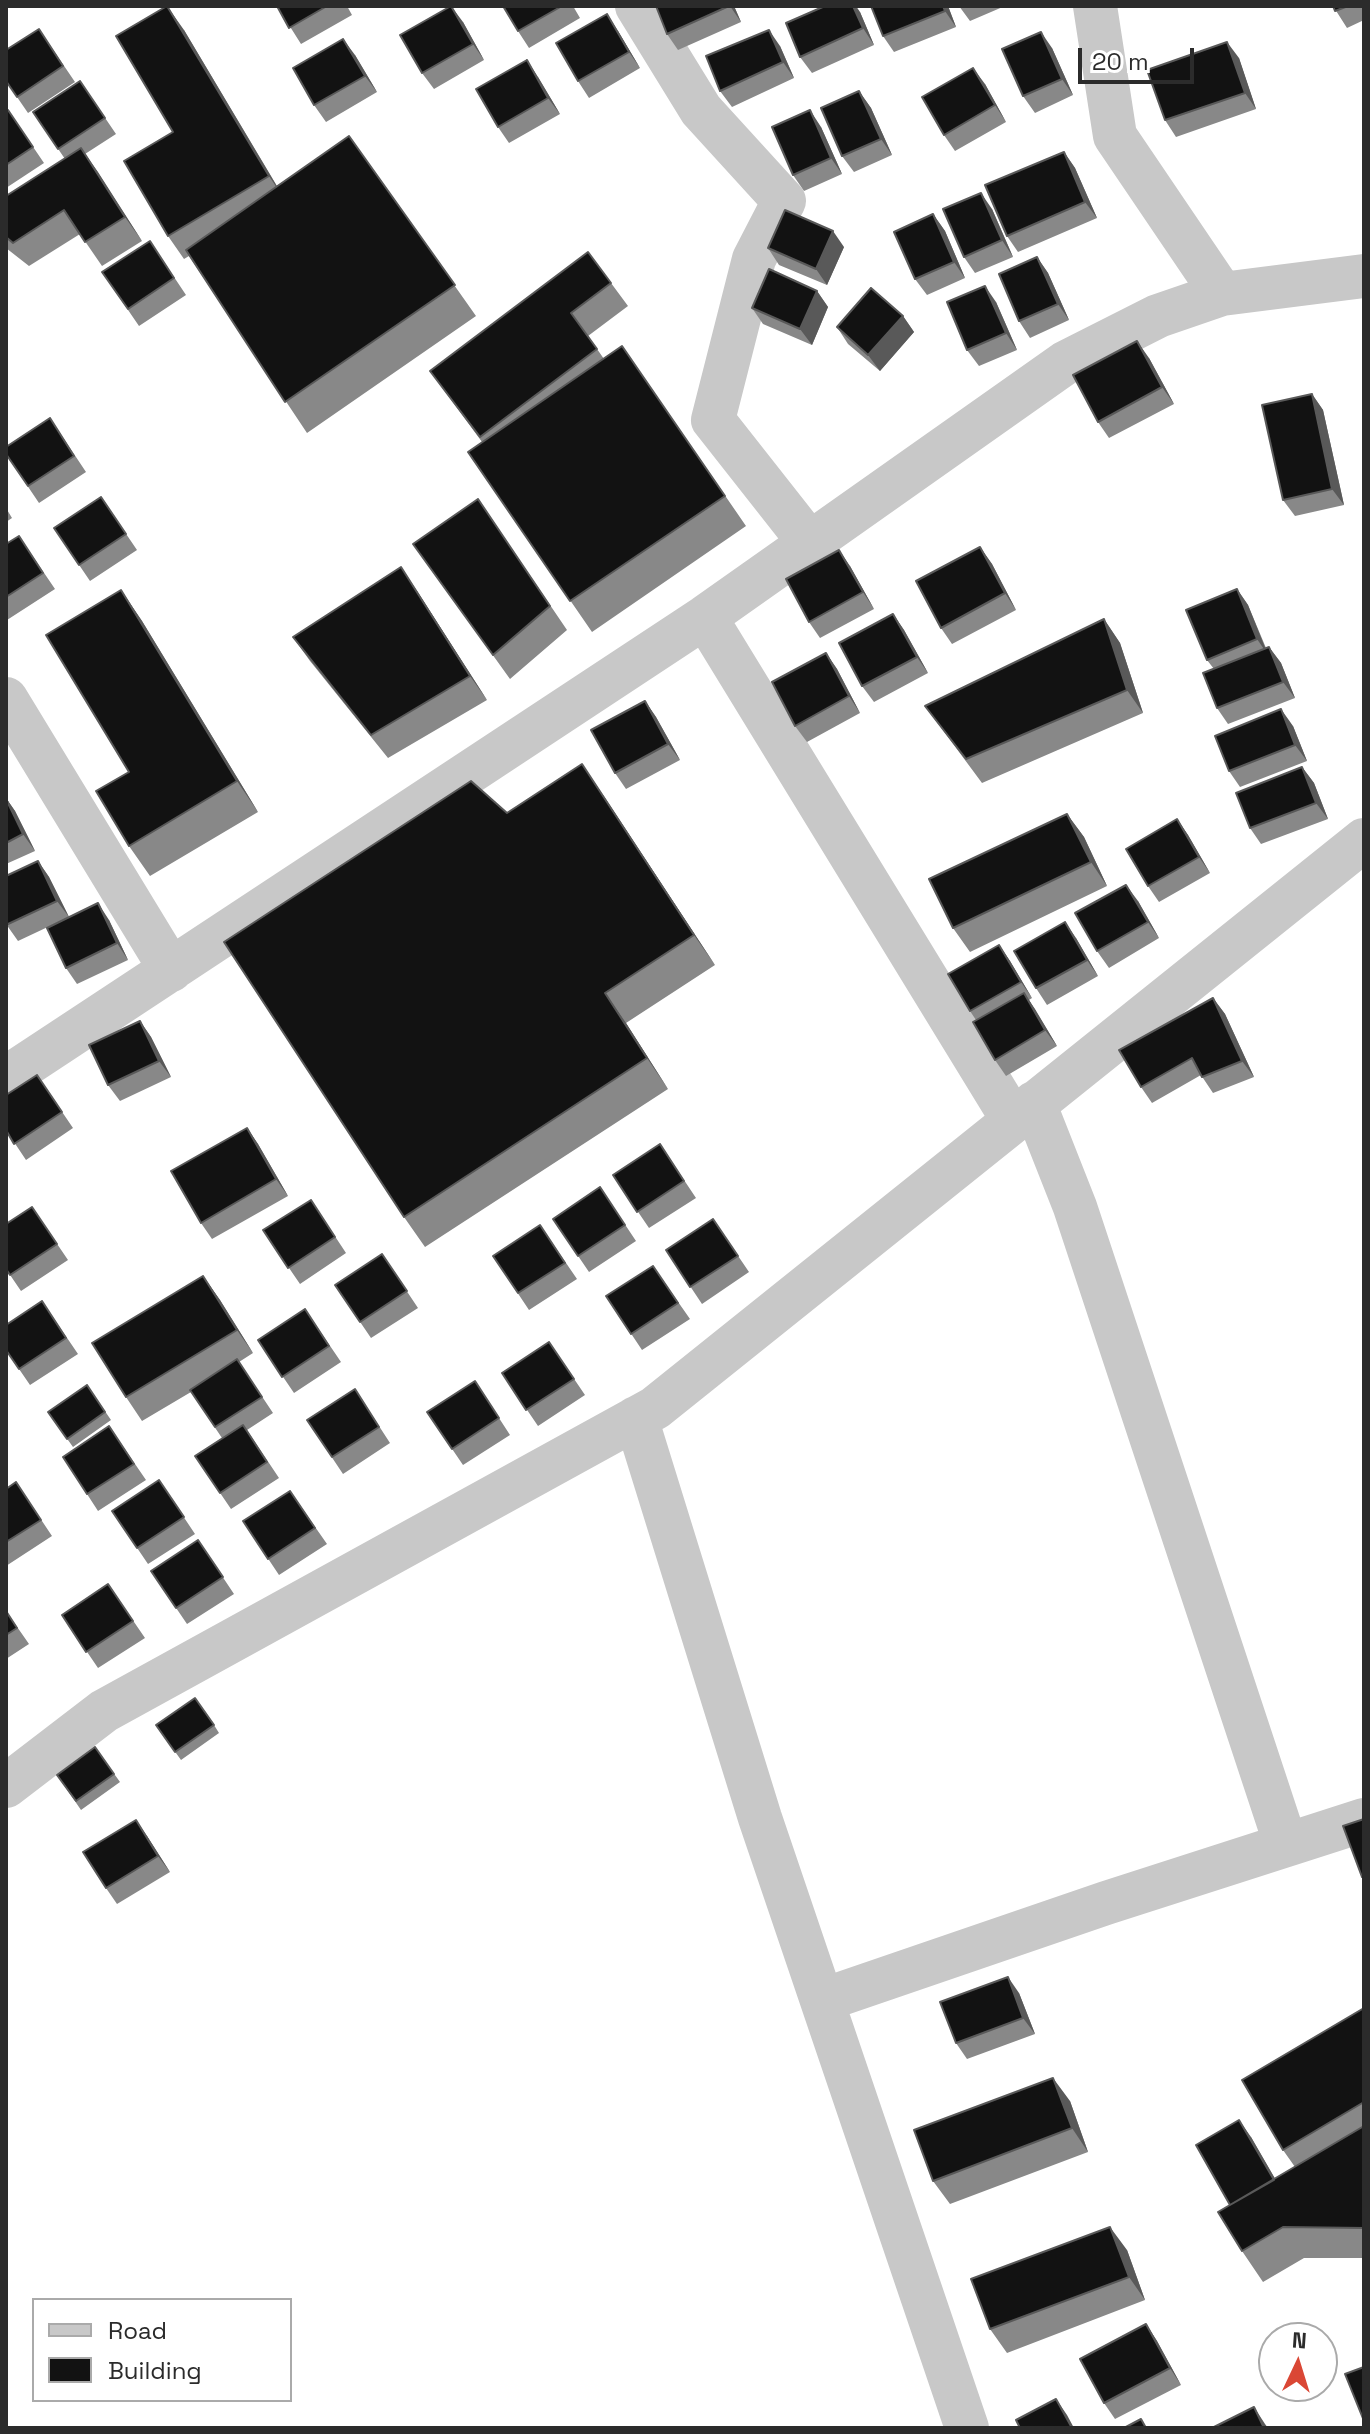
<!DOCTYPE html>
<style>
body{margin:0}
#map{position:relative;width:1370px;height:2434px;overflow:hidden;background:#fff;font-family:"Space Grotesk",sans-serif}
canvas{display:block}
.frame{position:absolute;inset:0;border:8px solid #2b2b2b;pointer-events:none}
.legend{position:absolute;left:32px;top:2298px;width:260px;height:104px;box-sizing:border-box;background:#fff;border:2px solid #aaa;margin:0;padding:10px 14px;list-style:none;font-size:24px;color:#2b2b2b}
.legend li{display:flex;align-items:center;gap:16px;height:40px}
.legend b{width:40px;border:2px solid #aaa}
.north{position:absolute;left:1258px;top:2322px;width:80px;height:80px;box-sizing:border-box;background:#fff;border:2px solid #aaa;border-radius:50%;rotate:4deg;font-size:22px;font-weight:700;line-height:32px;text-align:center;color:#2b2b2b}
.north::after{content:'';display:block;margin:auto;width:28px;height:36px;background:#da4735;clip-path:polygon(50% 0,100% 100%,50% 72%,0 100%)}
.scale{position:absolute;left:1078px;top:48px;width:116px;height:36px;box-sizing:border-box;border:4px solid #2b2b2b;border-top:0;padding-left:10px;font-size:24px;line-height:28px;white-space:nowrap;color:#2b2b2b;-webkit-text-stroke:6px #fff;paint-order:stroke}
</style>
<div id="map">
<canvas width="1370" height="2434"></canvas>
<div class="frame"></div>
<ul class="legend">
<li><b style="height:10px;background:#c8c8c8"></b>Road</li>
<li><b style="height:22px;background:#121212"></b>Building</li>
</ul>
<div class="north">N</div>
<div class="scale">20 m</div>
</div>
<script>
const ctx = document.querySelector('canvas').getContext('2d');
ctx.lineJoin = 'round';
const poly = rows => new Path2D(rows.map(r => 'M' + r).join(''));
function trace(path, color, width, dash) { ctx.strokeStyle = color; ctx.lineWidth = width; ctx.lineCap = dash ? 'butt' : 'round'; ctx.setLineDash(dash || []); ctx.stroke(path); }
function fillPath(path, color) { ctx.fillStyle = color; ctx.fill(path, 'evenodd'); }
const minor = poly([
 [637,6,701,110,784,201,754,259,713,420,809,542],
 [1095,6,1115,136,1222,294],
 [705,617,1013,1120],
 [6,699,171,970],
 [6,1078,705,617,1065,363,1158,316,1222,294,1364,276],
 [1034,1103,1075,1207,1286,1845],
 [636,1418,760,1818,967,2428],
 [6,1786,104,1711,655,1408,1364,840],
 [823,2000,1106,1903,1364,1820]
]);
const wall = poly([
 [277,6,347,6,352,15,301,44],
 [503,6,573,6,580,18,529,48,518,31],
 [656,6,734,6,741,22,678,50,667,34],
 [871,6,948,6,956,27,894,52,883,36],
 [959,6,1005,6,970,21],
 [1333,6,1364,6,1364,20,1347,28],
 [860,12,874,45,812,73,800,57],
 [463,22,484,60,434,89,422,73],
 [39,29,75,82,28,113,6,81],
 [184,30,277,186,349,136,476,316,307,433,189,256,184,259,168,236,173,132],
 [618,31,640,68,589,98,578,81],
 [780,46,794,78,732,107,720,91],
 [1052,48,1073,95,1035,113,1023,96],
 [355,55,377,92,326,122,314,105],
 [1239,58,1256,109,1176,137,1165,120],
 [538,77,560,114,509,143,498,127],
 [80,81,116,134,85,154,142,241,102,266,80,234,29,266,6,248,6,196,65,159,33,112],
 [985,84,1006,122,955,151,944,135],
 [859,91,871,108,892,155,854,172,842,156],
 [8,110,44,163,6,188,6,111],
 [821,127,842,174,804,191,793,175],
 [1064,152,1075,168,1097,218,1018,252,1007,236],
 [992,209,1013,257,975,273,964,257],
 [933,214,945,231,965,278,927,295,915,279],
 [150,241,186,295,139,326,102,272],
 [844,247,827,285,779,265,768,248],
 [1037,257,1048,273,1069,320,1030,338,1019,321],
 [611,283,628,306,588,336,604,359,622,346,746,526,592,632,468,452,482,442,430,371],
 [817,291,828,307,812,345,763,324,752,308],
 [996,302,1017,350,979,366,967,350],
 [903,316,914,332,880,371,848,344,837,327],
 [1149,358,1174,404,1109,438,1098,422],
 [1312,394,1323,410,1344,505,1295,516,1283,500],
 [50,418,86,472,39,503,6,454],
 [101,497,137,550,90,581,54,528],
 [478,499,567,630,510,679,413,544],
 [6,508,12,518,6,522],
 [19,536,55,589,7,620,6,618,6,544],
 [980,547,992,564,1016,610,952,644,941,628],
 [850,566,874,609,820,638,809,622],
 [1237,589,1248,605,1266,648,1269,647,1281,663,1295,698,1228,724,1217,708,1214,669,1207,660],
 [121,590,142,621,258,812,150,876,129,846,129,772],
 [417,591,487,700,388,758,310,661,293,637],
 [893,614,904,630,928,673,874,702,862,686],
 [1104,619,1120,643,1143,713,982,783,925,706],
 [826,653,837,669,860,713,807,742,795,726],
 [645,701,656,717,680,760,626,789,615,773],
 [1293,726,1307,761,1240,787,1229,771],
 [1302,767,1314,783,1328,819,1261,844,1250,828],
 [603,795,715,965,626,1023,668,1089,425,1247,404,1217,507,813],
 [6,798,15,811,35,851,6,864],
 [1067,814,1084,837,1107,886,970,952,953,928],
 [1177,819,1188,835,1210,873,1159,902,1148,886],
 [38,861,49,877,69,917,18,941,6,924],
 [1138,901,1159,938,1109,968,1097,951],
 [109,920,128,960,77,984,66,968],
 [1076,938,1098,976,1047,1005,1036,988],
 [999,945,1010,961,1032,998,1029,1000,1057,1046,1006,1076,995,1060,976,1020,970,1011],
 [1213,998,1225,1014,1254,1077,1213,1093,1201,1075,1152,1103,1141,1087],
 [140,1021,151,1037,171,1077,120,1101,108,1085],
 [37,1075,73,1128,26,1160,6,1130],
 [247,1128,258,1144,288,1196,212,1239,201,1223],
 [660,1144,696,1198,649,1228,613,1175],
 [600,1187,636,1241,589,1272,553,1219],
 [311,1200,346,1253,300,1284,263,1230],
 [32,1207,68,1260,21,1291,6,1269],
 [713,1219,749,1272,702,1304,666,1250],
 [540,1225,577,1279,529,1310,493,1256],
 [382,1254,418,1308,371,1338,335,1285],
 [653,1266,690,1319,642,1350,606,1296],
 [203,1276,220,1300,253,1353,239,1362,273,1413,247,1430,279,1478,231,1509,195,1456,222,1438,191,1392,142,1421,126,1397],
 [42,1301,78,1354,30,1385,6,1350],
 [305,1309,341,1362,294,1393,258,1340],
 [549,1342,585,1395,538,1426,502,1373],
 [475,1381,510,1435,463,1465,427,1412],
 [87,1385,111,1420,73,1447,48,1412],
 [355,1389,390,1443,343,1474,307,1420],
 [109,1426,146,1480,98,1511,63,1457],
 [159,1480,195,1534,148,1564,112,1511],
 [16,1482,52,1536,6,1566,6,1489],
 [290,1491,327,1544,279,1575,243,1521],
 [198,1540,234,1594,187,1624,151,1571],
 [108,1584,145,1638,98,1668,62,1615],
 [6,1611,29,1644,6,1659],
 [156,1725,214,1725,219,1733,181,1760],
 [95,1747,120,1782,81,1810,57,1775],
 [147,1836,170,1872,117,1904,106,1888],
 [1019,1993,1035,2034,967,2059,956,2043],
 [1364,2008,1364,2258,1304,2258,1263,2282,1242,2251,1230,2205,1251,2137,1275,2179,1295,2167,1283,2150],
 [1070,2101,1088,2152,950,2204,933,2181],
 [1127,2250,1145,2300,1007,2353,990,2329],
 [1146,2324,1157,2341,1181,2385,1115,2419,1104,2403]
]);
const shadedWall = poly([
 [167,6,184,30,285,200,269,176],
 [451,6,463,22,484,60,473,44],
 [730,6,734,6,741,22],
 [853,6,856,6,860,12,874,45,863,28],
 [943,6,948,6,956,27,945,11],
 [607,14,618,31,640,68,629,52],
 [769,30,780,46,794,78,783,62],
 [1041,32,1052,48,1073,95,1062,79],
 [343,39,355,55,377,92,365,76],
 [1227,42,1239,58,1256,109,1245,93],
 [527,60,538,77,560,114,548,98],
 [973,68,985,84,1006,122,995,105],
 [859,91,871,108,892,155,881,139],
 [810,110,821,127,842,174,831,158],
 [81,148,98,172,142,241,125,217],
 [1064,152,1075,168,1097,218,1085,202],
 [981,193,992,209,1013,257,1002,240],
 [933,214,945,231,965,278,954,262],
 [833,231,844,247,827,285,816,269],
 [1037,257,1048,273,1069,320,1058,304],
 [985,286,996,302,1017,350,1006,333],
 [817,291,828,307,812,345,800,329],
 [903,316,914,332,880,371,868,355],
 [1137,341,1149,358,1174,404,1162,387],
 [1312,394,1323,410,1344,505,1332,489],
 [980,547,992,564,1016,610,1005,593],
 [839,550,850,566,874,609,863,592],
 [401,567,417,591,487,700,470,676],
 [1237,589,1248,605,1268,655,1257,639],
 [121,590,142,621,258,812,237,781],
 [893,614,904,630,928,673,917,657],
 [1104,619,1120,643,1143,713,1127,690],
 [1269,647,1281,663,1295,698,1283,682],
 [826,653,837,669,860,713,849,696],
 [645,701,656,717,680,760,668,744],
 [1281,709,1293,726,1307,761,1295,745],
 [582,764,603,795,715,965,694,935],
 [1302,767,1314,783,1328,819,1316,803],
 [6,798,15,811,35,851,23,834],
 [1067,814,1084,837,1107,886,1091,862],
 [1177,819,1188,835,1210,873,1199,857],
 [38,861,49,877,69,917,57,901],
 [1126,885,1138,901,1159,938,1148,922],
 [98,903,109,920,128,960,117,943],
 [1065,922,1076,938,1098,976,1087,960],
 [999,945,1010,961,1032,998,1021,982],
 [605,993,626,1023,668,1089,647,1058],
 [1024,993,1035,1009,1057,1046,1045,1030],
 [1213,998,1225,1014,1254,1077,1242,1061],
 [140,1021,151,1037,171,1077,159,1061],
 [247,1128,258,1144,288,1196,276,1179],
 [203,1276,220,1300,253,1353,237,1330],
 [136,1820,147,1836,170,1872,158,1856],
 [1008,1977,1019,1993,1035,2034,1023,2018],
 [1053,2078,1070,2101,1088,2152,1072,2128],
 [1239,2120,1251,2137,1288,2201,1276,2185],
 [1110,2227,1127,2250,1145,2300,1129,2277],
 [1146,2324,1157,2341,1181,2385,1170,2368],
 [1056,2399,1067,2415,1074,2428,1072,2428],
 [1254,2407,1265,2424,1268,2428,1264,2428]
]);
const building = poly([
 [167,6,269,176,168,236,124,161,173,132,116,36,167,6],
 [277,6,327,6,289,28,277,6],
 [451,6,473,44,422,73,400,35,451,6],
 [503,6,562,6,518,31,503,6],
 [656,6,729,6,667,34,656,6],
 [825,6,853,6,863,28,800,57,786,23,825,6],
 [871,6,943,6,945,11,883,36,871,6],
 [1333,6,1348,6,1335,11,1333,6],
 [607,14,629,52,578,81,556,43,607,14],
 [39,29,63,66,17,97,6,81,6,50,39,29],
 [769,30,783,62,720,91,706,56,769,30],
 [1041,32,1062,79,1023,96,1002,49,1041,32],
 [343,39,365,76,314,105,293,68,343,39],
 [1227,42,1245,93,1165,120,1147,70,1227,42],
 [527,60,548,98,498,127,476,89,527,60],
 [973,68,995,105,944,135,922,97,973,68],
 [80,81,105,118,58,149,33,112,80,81],
 [859,91,881,139,842,156,821,108,859,91],
 [8,110,33,147,6,165,6,111,8,110],
 [810,110,831,158,793,175,772,127,810,110],
 [349,136,455,285,285,402,186,250,349,136],
 [81,148,125,217,85,242,64,210,13,243,6,237,6,196,81,148],
 [1064,152,1085,202,1007,236,985,185,1064,152],
 [981,193,1002,240,964,257,943,209,981,193],
 [785,210,833,231,816,269,768,248,785,210],
 [933,214,954,262,915,279,894,232,933,214],
 [150,241,174,278,128,309,102,272,150,241],
 [588,252,611,283,571,313,597,349,480,437,430,371,588,252],
 [1037,257,1058,304,1019,321,999,274,1037,257],
 [769,269,817,291,800,329,752,308,769,269],
 [985,286,1006,333,967,350,947,302,985,286],
 [871,288,903,316,868,355,837,327,871,288],
 [1137,341,1162,387,1098,422,1073,375,1137,341],
 [622,346,725,496,570,601,468,452,622,346],
 [1312,394,1332,489,1283,500,1262,405,1312,394],
 [50,418,74,456,28,486,6,454,6,447,50,418],
 [101,497,126,534,79,565,54,528,101,497],
 [478,499,550,606,493,655,413,544,478,499],
 [19,536,43,573,6,597,6,544,19,536],
 [980,547,1005,593,941,628,916,581,980,547],
 [839,550,863,592,809,622,786,579,839,550],
 [401,567,470,676,371,735,293,637,401,567],
 [1237,589,1257,639,1207,660,1186,610,1237,589],
 [121,590,237,781,129,846,96,791,129,772,46,635,121,590],
 [893,614,917,657,862,686,839,643,893,614],
 [1104,619,1127,690,966,759,925,706,1104,619],
 [1269,647,1283,682,1217,708,1203,673,1269,647],
 [826,653,849,696,795,726,772,682,826,653],
 [645,701,668,744,615,773,591,730,645,701],
 [1281,709,1295,745,1229,771,1215,736,1281,709],
 [582,764,694,935,605,993,647,1058,404,1217,224,942,471,781,507,813,582,764],
 [1302,767,1316,803,1250,828,1236,793,1302,767],
 [6,799,23,834,6,843,6,799],
 [1067,814,1091,862,953,928,929,879,1067,814],
 [1177,819,1199,857,1148,886,1126,849,1177,819],
 [38,861,57,901,6,925,6,876,38,861],
 [1126,885,1148,922,1097,951,1075,913,1126,885],
 [98,903,117,943,66,968,47,928,98,903],
 [1065,922,1087,960,1036,988,1014,951,1065,922],
 [999,945,1021,982,970,1011,948,974,999,945],
 [1024,993,1045,1030,995,1060,973,1022,1024,993],
 [1213,998,1242,1061,1202,1077,1192,1058,1141,1087,1119,1050,1213,998],
 [140,1021,159,1061,108,1085,89,1045,140,1021],
 [37,1075,62,1112,14,1144,6,1130,6,1095,37,1075],
 [247,1128,276,1179,201,1223,171,1171,247,1128],
 [660,1144,684,1181,637,1212,613,1175,660,1144],
 [600,1187,625,1225,578,1256,553,1219,600,1187],
 [311,1200,335,1237,288,1268,263,1230,311,1200],
 [32,1207,57,1244,10,1275,6,1269,6,1224,32,1207],
 [713,1219,738,1256,690,1287,666,1250,713,1219],
 [540,1225,565,1263,518,1293,493,1256,540,1225],
 [382,1254,407,1291,360,1322,335,1285,382,1254],
 [653,1266,678,1303,631,1334,606,1296,653,1266],
 [203,1276,237,1330,126,1397,92,1343,203,1276],
 [42,1301,66,1338,19,1369,6,1350,6,1325,42,1301],
 [305,1309,329,1346,282,1377,258,1340,305,1309],
 [549,1342,574,1379,526,1410,502,1373,549,1342],
 [237,1359,262,1397,215,1427,190,1390,237,1359],
 [475,1381,499,1418,452,1449,427,1412,475,1381],
 [87,1385,105,1412,67,1439,48,1412,87,1385],
 [355,1389,379,1427,332,1457,307,1420,355,1389],
 [243,1425,267,1462,220,1493,195,1456,243,1425],
 [109,1426,134,1464,87,1494,63,1457,109,1426],
 [159,1480,184,1517,137,1548,112,1511,159,1480],
 [16,1482,41,1520,6,1542,6,1489,16,1482],
 [290,1491,315,1528,268,1559,243,1521,290,1491],
 [198,1540,223,1577,176,1608,151,1571,198,1540],
 [108,1584,133,1621,86,1652,62,1615,108,1584],
 [6,1611,17,1628,6,1635,6,1611],
 [195,1698,214,1725,175,1752,156,1725,195,1698],
 [95,1747,114,1774,76,1801,57,1775,95,1747],
 [1364,1819,1364,1876,1362,1877,1343,1826,1364,1819],
 [136,1820,158,1856,106,1888,83,1852,136,1820],
 [1008,1977,1023,2018,956,2043,940,2002,1008,1977],
 [1364,2008,1364,2102,1283,2150,1242,2080,1364,2008],
 [1053,2078,1072,2128,933,2181,914,2130,1053,2078],
 [1239,2120,1274,2180,1230,2205,1196,2145,1239,2120],
 [1364,2126,1364,2228,1283,2227,1242,2251,1218,2212,1364,2126],
 [1110,2227,1129,2277,990,2329,971,2279,1110,2227],
 [1146,2324,1170,2368,1104,2403,1080,2359,1146,2324],
 [1364,2367,1364,2421,1345,2374,1364,2367],
 [1056,2399,1072,2428,1020,2428,1016,2420,1056,2399],
 [1254,2407,1264,2428,1212,2428,1254,2407],
 [1141,2419,1146,2428,1124,2428,1141,2419]
]);
trace(minor, '#c8c8c8', 44);
fillPath(wall, '#888');
fillPath(shadedWall, '#595959');
fillPath(building, '#121212');
trace(building, '#595959', 2);
</script>
